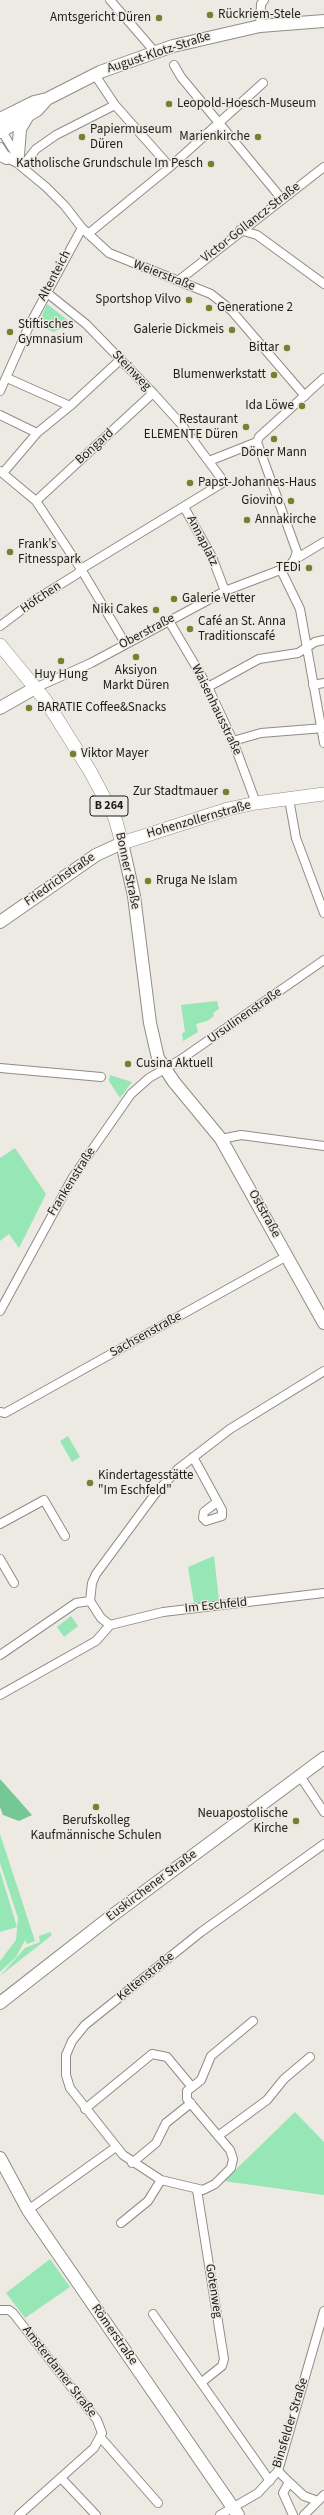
<!DOCTYPE html>
<meta charset="utf-8">
<style>
body{margin:0}
canvas{display:block;background:#eceae2}
</style>
<canvas width="324" height="2515"></canvas>
<script>
const ctx = document.querySelector('canvas').getContext('2d');
ctx.lineJoin = 'round';
function fillPath(path, color) { ctx.fillStyle = color; ctx.fill(path, 'evenodd'); }
const poly = rows => new Path2D(rows.map(r => 'M' + r).join(''));
function trace(path, color, width, dash) { ctx.strokeStyle = color; ctx.lineWidth = width; ctx.lineCap = dash ? 'butt' : 'round'; ctx.setLineDash(dash || []); ctx.stroke(path); }
function drawText(font, color, halo, rows, align = 'center') {
  ctx.font = font + ' "Source Sans 3",sans-serif'; ctx.lineWidth = 3; ctx.setLineDash([]); ctx.textBaseline = 'middle'; ctx.strokeStyle = halo; ctx.fillStyle = color; for (const [text, x, y, turn = 0] of rows) {
    ctx.save(); ctx.translate(x, y); ctx.rotate((+turn || 0) * Math.PI / 180); ctx.textAlign = isNaN(turn) ? turn : align; if (halo) ctx.strokeText(text, 0, 0); ctx.fillText(text, 0, 0); ctx.restore();
  }
}
const green = poly([
 [47,304,70,322,66,327,53,332,38,324],
 [217,1001,219,1009,213,1013,214,1016,207,1021,196,1024,198,1032,183,1041,182,1033,185,1032,181,1005],
 [110,1075,132,1082,120,1098,109,1081],
 [15,1148,46,1194,19,1248,9,1234,0,1241,0,1158],
 [68,1436,80,1457,72,1462,60,1441],
 [214,1556,219,1600,194,1603,188,1567],
 [71,1616,78,1626,64,1637,57,1627],
 [0,1834,35,1941,27,1944,25,1940,16,1957,0,1972,0,1961,16,1940,18,1918,0,1863],
 [0,1871,17,1927,0,1932],
 [50,1932,52,1935,0,1976,25,1948,40,1942,39,1936],
 [295,2112,324,2142,324,2195,224,2181],
 [50,2259,70,2287,25,2318,6,2293]
]);
const forest = poly([
 [0,1779,32,1815,19,1821,3,1815,0,1807]
]);
const street = poly([
 [110,0,155,52],
 [260,26,261,4,264,0],
 [174,65,181,77,281,198],
 [95,75,115,105,170,167],
 [0,128,17,156],
 [0,147,7,158,17,163,46,187,65,206,82,228,109,253,211,294,231,310,305,396],
 [22,167,36,149,56,135,115,105],
 [240,230,257,235,324,284],
 [88,234,170,167,263,83],
 [178,281,324,167],
 [7,378,70,406],
 [0,391,30,324,82,228],
 [0,415,37,433],
 [209,461,257,442],
 [0,471,36,501,81,569,125,643],
 [3,473,37,433,70,406,120,360],
 [36,501,153,393],
 [184,507,212,557,225,591],
 [294,560,297,552,257,442,259,437,324,378],
 [281,570,300,609,324,743],
 [169,621,208,687,233,741,256,803],
 [0,626,32,602,77,574,81,569,224,482,181,424,153,393,86,324,46,292],
 [313,685,324,683],
 [208,687,259,659,298,653,315,642,324,640],
 [35,688,91,663,225,591,288,567,294,560,324,542],
 [233,741,261,733,324,728],
 [289,799,296,838,324,913],
 [0,1068,101,1077],
 [221,1139,241,1135,324,1146],
 [0,1311,73,1177,131,1094,149,1078,180,1060,324,960],
 [324,1371,230,1429,178,1469,155,1494,96,1574,92,1583,90,1601,101,1618,110,1625,163,1612,324,1593],
 [0,1412,5,1413,287,1256],
 [193,1457,222,1510,222,1516,206,1521,203,1518,204,1512,217,1502],
 [0,1524,44,1500,65,1536],
 [0,1559,14,1583],
 [0,1655,76,1603,90,1601],
 [0,1695,96,1641,110,1625],
 [300,1776,324,1812],
 [253,2021,211,2056,201,2080,187,2091,187,2099,230,2150,233,2159,231,2168,215,2184,203,2190,161,2180,123,2155,70,2088,66,2075,66,2055,72,2041,85,2025,201,1932,324,1844],
 [85,2109,152,2054,167,2057,192,2087],
 [218,2136,267,2100,284,2079,310,2057],
 [132,2163,156,2143,166,2123,191,2103],
 [197,2190,224,2359,222,2366,202,2382],
 [28,2210,116,2147],
 [121,2223,148,2201,161,2180],
 [0,2310,9,2310,13,2313,97,2420,102,2433,94,2448,19,2515],
 [153,2314,270,2481],
 [101,2438,158,2503],
 [278,2471,289,2482],
 [61,2478,96,2515],
 [220,2515,258,2493,278,2471,324,2311],
 [293,2515,283,2493,289,2482,304,2496,318,2501],
 [304,2515,324,2495]
]);
const secondary = poly([
 [0,119,34,102,47,99,100,72,173,46,260,26,324,21],
 [0,132,37,110,47,99],
 [0,155,7,158],
 [18,155,20,129,27,117],
 [0,708,35,688],
 [0,922,96,855,122,843,134,896,150,1023,158,1058,174,1082,221,1139,324,1323],
 [0,2003,109,1918,324,1758],
 [0,2158,28,2210,238,2515]
]);
const primary = poly([
 [0,645,46,701,90,771,115,818,122,843,228,809,256,803,324,794]
]);
const markers = [
 [210,15,4,"#75812e"],
 [159,18,4,"#75812e"],
 [169,104,4,"#75812e"],
 [82,137,4,"#75812e"],
 [258,137,4,"#75812e"],
 [211,164,4,"#75812e"],
 [189,300,4,"#75812e"],
 [209,308,4,"#75812e"],
 [232,330,4,"#75812e"],
 [10,332,4,"#75812e"],
 [287,348,4,"#75812e"],
 [274,375,4,"#75812e"],
 [302,406,4,"#75812e"],
 [246,427,4,"#75812e"],
 [274,439,4,"#75812e"],
 [190,483,4,"#75812e"],
 [291,501,4,"#75812e"],
 [247,520,4,"#75812e"],
 [10,552,4,"#75812e"],
 [309,568,4,"#75812e"],
 [174,599,4,"#75812e"],
 [156,610,4,"#75812e"],
 [190,629,4,"#75812e"],
 [136,657,4,"#75812e"],
 [61,661,4,"#75812e"],
 [29,708,4,"#75812e"],
 [73,754,4,"#75812e"],
 [226,792,4,"#75812e"],
 [148,881,4,"#75812e"],
 [128,1064,4,"#75812e"],
 [90,1483,4,"#75812e"],
 [96,1807,4,"#75812e"],
 [296,1821,4,"#75812e"]
];
const shields = [
 [109,806,38]
];
const shieldNames = [
 ["B 264",109,806]
];
const poiNames = [
 ["Rückriem-Stele",218,15],
 ["Amtsgericht Düren",151,18,"right"],
 ["Leopold-Hoesch-Museum",177,104],
 ["Papiermuseum",90,130],
 ["Düren",90,145],
 ["Marienkirche",250,137,"right"],
 ["Katholische Grundschule Im Pesch",203,164,"right"],
 ["Sportshop Vilvo",181,300,"right"],
 ["Generatione 2",217,308],
 ["Stiftisches",18,325],
 ["Gymnasium",18,340],
 ["Galerie Dickmeis",224,330,"right"],
 ["Bittar",279,348,"right"],
 ["Blumenwerkstatt",266,375,"right"],
 ["Ida Löwe",294,406,"right"],
 ["Restaurant",238,420,"right"],
 ["ELEMENTE Düren",238,435,"right"],
 ["Döner Mann",274,453,"center"],
 ["Papst-Johannes-Haus",198,483],
 ["Giovino",283,501,"right"],
 ["Annakirche",255,520],
 ["Frank’s",18,545],
 ["Fitnesspark",18,560],
 ["TEDi",301,568,"right"],
 ["Galerie Vetter",182,599],
 ["Niki Cakes",148,610,"right"],
 ["Café an St. Anna",198,622],
 ["Traditionscafé",198,637],
 ["Aksiyon",136,671,"center"],
 ["Markt Düren",136,686,"center"],
 ["Huy Hung",61,675,"center"],
 ["BARATIE Coffee&Snacks",37,708],
 ["Viktor Mayer",81,754],
 ["Zur Stadtmauer",218,792,"right"],
 ["Rruga Ne Islam",156,881],
 ["Cusina Aktuell",136,1064],
 ["Kindertagesstätte",98,1476],
 ["\"Im Eschfeld\"",98,1491],
 ["Neuapostolische",288,1814,"right"],
 ["Kirche",288,1829,"right"],
 ["Berufskolleg",96,1821,"center"],
 ["Kaufmännische Schulen",96,1836,"center"]
];
const streetNames = [
 ["August-Klotz-Straße",159,53,-18],
 ["Victor-Gollancz-Straße",251,223,-38],
 ["Altenteich",55,276,-62],
 ["Weierstraße",164,276,21],
 ["Steinweg",131,371,46],
 ["Bongard",95,447,-42],
 ["Annaplatz",202,541,63],
 ["Höfchen",41,598,-34],
 ["Oberstraße",147,632,-28],
 ["Waisenhausstraße",216,710,64],
 ["Hohenzollernstraße",199,820,-16],
 ["Bonner Straße",127,871,78],
 ["Friedrichstraße",60,880,-35],
 ["Ursulinenstraße",245,1016,-35],
 ["Frankenstraße",72,1182,-58],
 ["Oststraße",264,1214,61],
 ["Sachsenstraße",146,1335,-29],
 ["Im Eschfeld",216,1606,-6],
 ["Euskirchener Straße",152,1886,-37],
 ["Keltenstraße",146,1977,-39],
 ["Gotenweg",213,2291,81],
 ["Römerstraße",114,2335,55],
 ["Amsterdamer Straße",59,2372,52],
 ["Binsfelder Straße",291,2423,-73]
];
fillPath(green, '#97e6b5');
fillPath(forest, '#76c796');
trace(street, '#8f8d86', 10);
trace(secondary, '#8f8d86', 14);
trace(primary, '#8f8d86', 14);
trace(street, '#fff', 8);
trace(secondary, '#fff', 12);
trace(primary, '#fff', 13);
for (const [x, y, r, color] of markers) { const dot = new Path2D(); dot.arc(x, y, r, 0, 2 * Math.PI); ctx.fillStyle = color; ctx.fill(dot); trace(dot, '#eceae2', 1.5); }
for (const [x, y, w] of shields) { const box = new Path2D(); box.roundRect(x - w / 2, y - 10, w, 20, 3); ctx.fillStyle = '#eceae2'; ctx.fill(box); trace(box, '#1d1d1a', 1); }
drawText('bold 12px', '#1d1d1a', null, shieldNames);
drawText('13px', '#1d1d1a', '#eceae2', poiNames, 'left');
drawText('13px', '#1d1d1a', '#eceae2', streetNames);
</script>
